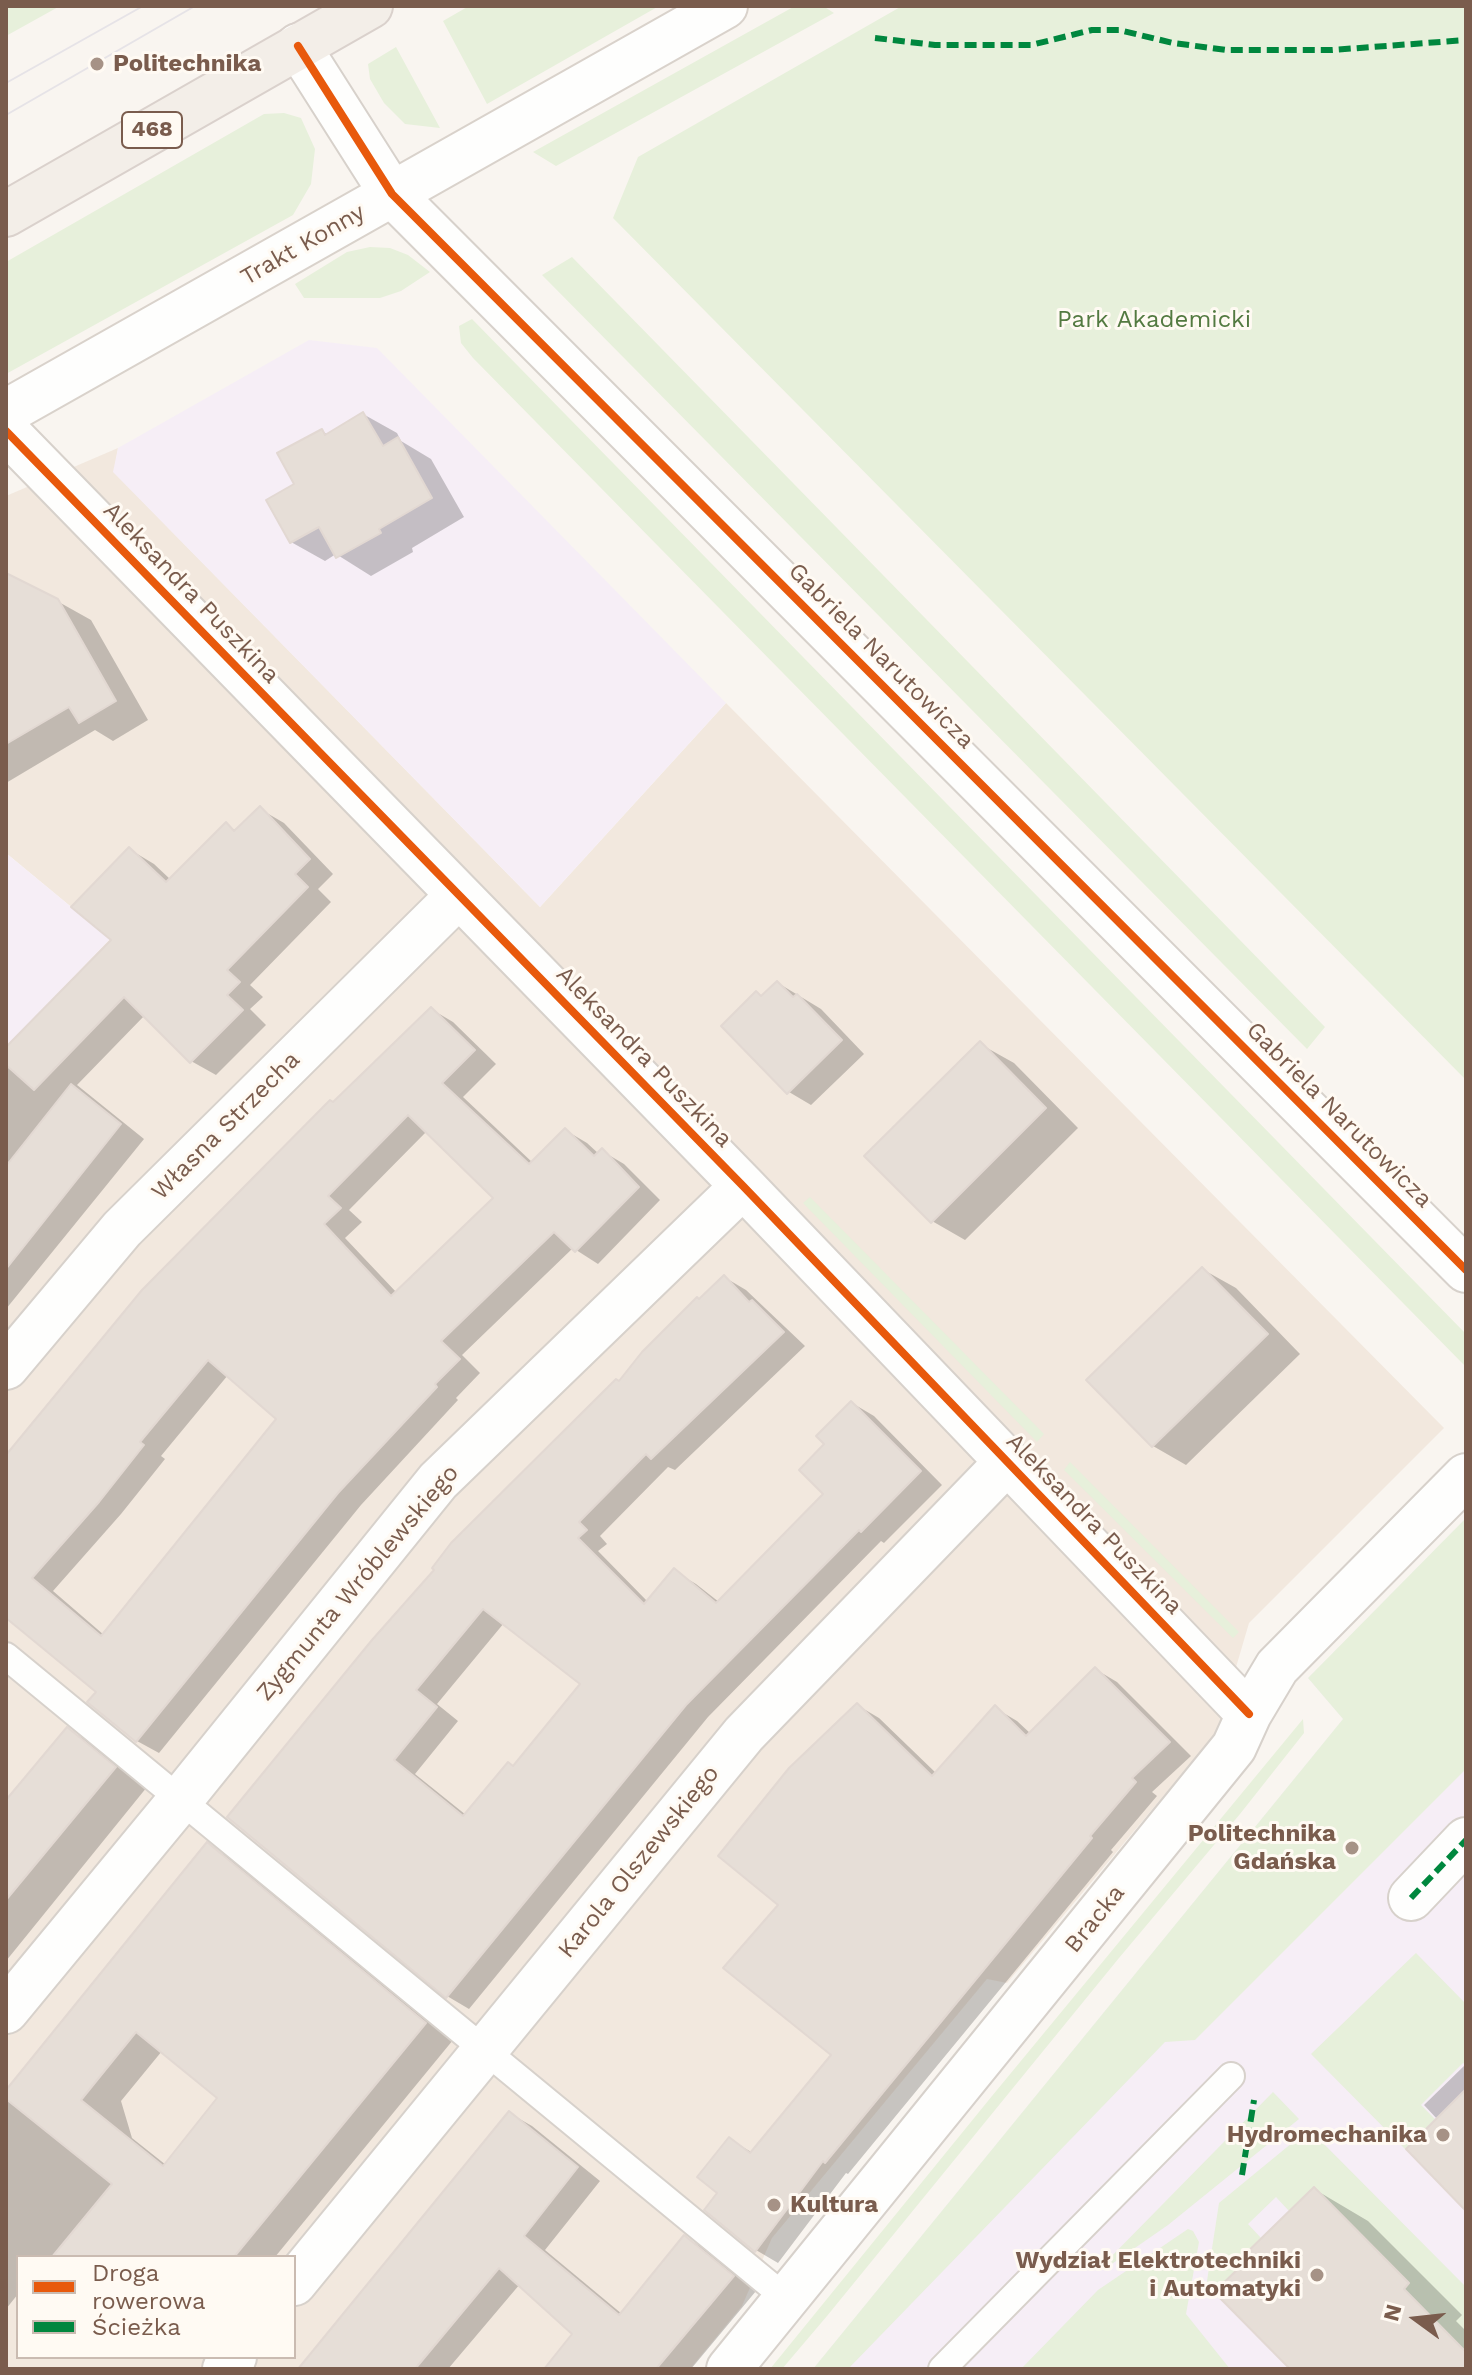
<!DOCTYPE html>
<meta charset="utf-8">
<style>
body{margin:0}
#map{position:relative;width:1472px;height:2375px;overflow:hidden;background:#f9f5f0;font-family:"Work Sans",sans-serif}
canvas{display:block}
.frame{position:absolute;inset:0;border:8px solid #7a5c4d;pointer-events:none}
.legend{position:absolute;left:16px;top:2255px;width:280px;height:104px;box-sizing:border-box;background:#fffaf3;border:2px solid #cabbb1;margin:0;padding:10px 14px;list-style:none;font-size:24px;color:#7a5c4d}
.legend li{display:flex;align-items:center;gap:16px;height:40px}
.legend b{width:40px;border:2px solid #cabbb1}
.north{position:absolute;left:1376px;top:2279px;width:80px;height:80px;-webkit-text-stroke:6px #fffaf3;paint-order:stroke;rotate:285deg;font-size:22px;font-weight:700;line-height:32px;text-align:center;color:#7a5c4d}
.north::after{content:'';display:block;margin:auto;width:28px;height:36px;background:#7a5c4d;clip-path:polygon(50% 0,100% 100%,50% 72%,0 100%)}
</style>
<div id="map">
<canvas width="1472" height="2375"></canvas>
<div class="frame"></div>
<ul class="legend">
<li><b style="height:10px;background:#e8590c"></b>Droga rowerowa</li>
<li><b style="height:10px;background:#00873e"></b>Ścieżka</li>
</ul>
<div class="north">N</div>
</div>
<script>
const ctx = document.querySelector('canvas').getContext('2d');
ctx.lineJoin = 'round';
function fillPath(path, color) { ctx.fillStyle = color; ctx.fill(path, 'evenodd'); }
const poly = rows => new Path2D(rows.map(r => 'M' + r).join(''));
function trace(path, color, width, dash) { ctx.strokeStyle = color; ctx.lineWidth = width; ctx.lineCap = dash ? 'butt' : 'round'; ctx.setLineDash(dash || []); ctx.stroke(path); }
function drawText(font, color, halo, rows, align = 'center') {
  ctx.font = font + ' "Work Sans",sans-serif'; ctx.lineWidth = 6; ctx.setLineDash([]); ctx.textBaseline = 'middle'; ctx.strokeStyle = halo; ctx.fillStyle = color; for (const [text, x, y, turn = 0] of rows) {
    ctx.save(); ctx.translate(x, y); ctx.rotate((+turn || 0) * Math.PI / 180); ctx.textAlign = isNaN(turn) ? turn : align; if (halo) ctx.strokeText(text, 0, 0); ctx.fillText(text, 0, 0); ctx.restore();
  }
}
const residential = poly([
 [118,448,114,472,540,907,726,703,1444,1428,1249,1623,1217,1732,1007,1983,987,1979,772,2238,742,2306,690,2369,6,2369,6,1047,110,939,6,853,6,496],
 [18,2257,294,2257,294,2357,18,2357]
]);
const education = poly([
 [309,340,377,348,726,703,540,907,113,472,118,448],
 [6,853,110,939,6,1047],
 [1466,1518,1466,2369,813,2369,1343,1719,1308,1678]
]);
const green = poly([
 [6,6,60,6,6,36],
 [469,6,659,6,487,104,443,21],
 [795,6,823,6,834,13,556,166,533,152],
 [902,6,1466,6,1466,1080,613,218,638,157],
 [396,47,440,128,405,124,384,103,370,79,368,64],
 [284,113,301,118,315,149,311,184,293,215,6,374,6,262,264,114],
 [370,247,390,248,408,255,430,272,401,291,380,298,304,298,295,284,347,252],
 [572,257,1325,1027,1307,1049,542,275],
 [472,319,1466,1334,1466,1367,473,358,461,343,459,326],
 [810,1197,1044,1434,1037,1442,803,1203],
 [1070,1462,1239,1632,1233,1638,1064,1470],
 [1466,1518,1466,1769,1195,2040,1165,2042,848,2369,813,2369,1343,1719,1308,1678],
 [1303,1719,1304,1733,1240,1814,1119,1958,827,2316,782,2369,770,2369,992,2096],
 [1416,1953,1466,2004,1466,2065,1463,2063,1421,2105,1435,2119,1405,2149,1311,2054],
 [1273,2092,1299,2119,1168,2225,1106,2268,1103,2265],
 [1309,2129,1466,2287,1466,2352,1404,2289,1409,2283,1314,2187,1289,2211,1276,2197,1248,2224,1261,2238,1236,2263,1240,2267,1212,2294,1209,2292,1207,2281,1219,2203],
 [1188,2229,1193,2231,1199,2242,1186,2314,1230,2369,1021,2369,1098,2290]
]);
const shadow = poly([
 [363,414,397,433,401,441,431,459,464,517,412,548,413,552,371,576,336,554,325,561,291,542,297,485,322,431,328,435],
 [6,583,57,601,91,620,148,720,113,741,95,730,6,783],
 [260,809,284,823,333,874,318,889,331,902,250,985,263,997,250,1009,266,1025,216,1075,191,1061,145,1015,77,1085,144,1139,6,1309,6,1050,114,940,129,849,154,864,171,880,226,825,237,831],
 [778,983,821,1009,864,1054,811,1105,789,1092,763,998],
 [431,1009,453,1022,496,1064,463,1097,533,1163,565,1130,587,1143,599,1154,602,1151,624,1164,660,1200,598,1264,573,1248,462,1355,480,1373,456,1398,458,1400,361,1505,159,1753,137,1741,90,1702,99,1692,6,1615,6,1460,334,1104],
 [427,1131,496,1198,397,1293,345,1238,362,1222,349,1210],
 [228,1375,279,1418,104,1635,53,1591,121,1514,165,1459,161,1456],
 [980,1044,1014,1063,1078,1128,965,1240,932,1221],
 [1202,1269,1236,1288,1300,1354,1186,1465,1153,1446],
 [724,1277,746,1290,805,1346,675,1470,668,1467,600,1536,607,1544,598,1551,648,1602,674,1571,696,1584,719,1602,826,1494,827,1444,852,1403,874,1416,942,1485,884,1543,881,1541,708,1717,469,2009,447,1996,230,1817,620,1383],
 [504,1623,583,1683,514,1768,466,1815,415,1774,458,1721,437,1704],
 [1095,1669,1117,1682,1191,1756,1152,1792,1157,1796,1111,1850,1113,1852,848,2174,846,2173,778,2263,756,2250,720,2192,729,2139,753,2153,833,2055,781,1905,857,1705,879,1718,937,1774,995,1708,1017,1721,1031,1734],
 [67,1729,100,1748,147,1787,6,1961,6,1802],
 [207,1845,235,1861,453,2040,275,2257,18,2257,18,2294,6,2309,6,2102,9,2098,6,2093],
 [162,2051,220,2097,166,2165,132,2138,121,2101],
 [1465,2065,1466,2066,1466,2208,1438,2120,1424,2105],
 [509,2113,532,2126,600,2181,545,2250,622,2314,684,2237,707,2250,756,2291,691,2369,577,2369,575,2333,520,2284,448,2369,300,2369],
 [1314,2189,1368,2221,1462,2315,1456,2321,1466,2331,1466,2369,1291,2369]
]);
const building = poly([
 [363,412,383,446,398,437,432,498,379,529,381,533,336,558,319,527,290,543,266,500,294,484,277,453,322,429,325,435,363,412],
 [6,573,58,599,116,701,79,723,69,707,6,744,6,573],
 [260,806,310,859,295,874,308,887,227,970,240,982,227,995,243,1010,190,1063,124,997,34,1090,6,1065,6,1047,111,940,71,907,129,847,166,882,226,822,234,831,260,806],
 [777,981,793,997,797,994,842,1040,787,1094,721,1026,756,991,761,996,777,981],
 [431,1007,475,1050,442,1083,529,1164,565,1128,594,1156,602,1148,639,1187,575,1252,554,1232,441,1341,460,1359,435,1384,437,1387,338,1493,136,1742,87,1702,96,1692,6,1618,6,1455,142,1290,330,1100,333,1102,431,1007],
 [408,1115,493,1198,391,1296,324,1224,341,1208,328,1196,408,1115],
 [208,1360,276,1419,101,1636,32,1578,99,1502,144,1445,140,1442,208,1360],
 [980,1041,1046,1108,931,1223,864,1156,980,1041],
 [71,1084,121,1124,6,1269,6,1166,71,1084],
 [1202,1267,1268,1334,1152,1447,1086,1380,1202,1267],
 [724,1275,749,1302,752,1300,784,1332,651,1459,646,1454,579,1522,587,1530,578,1538,644,1604,674,1568,716,1603,823,1494,799,1470,824,1444,816,1436,851,1401,921,1471,861,1532,859,1530,686,1705,446,1998,227,1817,372,1640,434,1570,432,1568,451,1543,616,1379,619,1381,642,1352,697,1297,699,1299,724,1275],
 [483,1609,580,1684,513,1766,508,1762,463,1816,394,1760,437,1707,416,1690,483,1609],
 [1095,1667,1170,1742,1132,1778,1136,1782,1090,1836,1092,1838,825,2163,823,2161,755,2252,704,2210,717,2193,697,2177,729,2137,750,2153,831,2055,723,1968,778,1905,718,1856,789,1768,857,1703,932,1776,995,1705,1026,1736,1095,1667],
 [67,1727,116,1767,6,1900,6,1800,67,1727],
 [207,1842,426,2023,234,2257,52,2257,112,2184,6,2099,6,2090,207,1842],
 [136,2032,217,2098,163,2166,81,2100,136,2032],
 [1466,2089,1466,2211,1406,2149,1466,2089],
 [509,2111,578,2167,524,2236,619,2315,684,2235,734,2276,656,2369,544,2369,572,2334,499,2268,415,2369,298,2369,509,2111],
 [1314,2187,1409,2283,1404,2289,1466,2352,1466,2369,1290,2369,1214,2292,1240,2267,1236,2263,1314,2187]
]);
const lane = poly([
 [6,1656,787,2299],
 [942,2369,1231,2076]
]);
const street = poly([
 [298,46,392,194,1466,1270],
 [6,431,743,1186,1249,1714],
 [6,1367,122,1229,458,896],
 [1411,1898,1466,1840],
 [6,2011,181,1799,438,1481,743,1186],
 [294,2283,744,1734,1007,1462],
 [225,2369,234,2357],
 [729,2369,1234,1747,1249,1714,1277,1667,1466,1476]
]);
const secondary = poly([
 [6,412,725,6]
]);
const primary = poly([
 [6,214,370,6]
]);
const tram = poly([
 [6,83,143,6],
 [6,115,195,6]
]);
const quiet = poly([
 [875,38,935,45,1031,45,1092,30,1119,30,1173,43,1227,50,1332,50,1466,40],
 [1411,1898,1466,1840],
 [1242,2175,1254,2100]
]);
const cycleway = poly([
 [298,46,392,194,1466,1270],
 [6,431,743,1186,1249,1714]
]);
const markers = [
 [97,64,8,"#a69286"],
 [1352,1848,8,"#a69286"],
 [1443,2135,8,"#a69286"],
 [774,2205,8,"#a69286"],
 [1317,2275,8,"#a69286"]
];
const shields = [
 [152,130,60]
];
const shieldNames = [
 ["468",152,130]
];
const poiNames = [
 ["Politechnika",113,64,"left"],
 ["Politechnika",1336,1834],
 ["Gdańska",1336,1862],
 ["Hydromechanika",1427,2135],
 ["Kultura",790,2205,"left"],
 ["Wydział Elektrotechniki",1301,2261],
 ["i Automatyki",1301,2289]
];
const streetNames = [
 ["Trakt Konny",303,245,-30],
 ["Aleksandra Puszkina",191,593,46],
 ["Gabriela Narutowicza",881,656,45],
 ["Aleksandra Puszkina",644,1057,46],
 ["Gabriela Narutowicza",1339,1115,45],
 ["Własna Strzecha",226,1126,-45],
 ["Aleksandra Puszkina",1094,1524,46],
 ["Zygmunta Wróblewskiego",358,1583,-50],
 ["Karola Olszewskiego",639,1862,-51],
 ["Bracka",1095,1919,-51]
];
const parkNames = [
 ["Park Akademicki",1154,320]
];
fillPath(residential, '#f2e8de');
fillPath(education, '#f6eef6');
fillPath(green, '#e7f0db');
fillPath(shadow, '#0003');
fillPath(building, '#e6ded7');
trace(building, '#e2d8d2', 2);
trace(lane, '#d7d1cb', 30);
trace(street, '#d7d1cb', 48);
trace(secondary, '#d9d2cb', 48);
trace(primary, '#dad1cc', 48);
trace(lane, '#fefefd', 26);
trace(street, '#fefefd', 44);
trace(secondary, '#fefefd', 44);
trace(primary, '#f3eee8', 44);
trace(tram, '#e6e3e7', 2);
trace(quiet, '#00873e', 6, [12, 6]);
trace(cycleway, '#e8590c', 8);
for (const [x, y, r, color] of markers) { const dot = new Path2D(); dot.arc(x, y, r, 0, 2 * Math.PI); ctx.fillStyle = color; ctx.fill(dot); trace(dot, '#fffaf3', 3); }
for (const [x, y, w] of shields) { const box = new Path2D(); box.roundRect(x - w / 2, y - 18, w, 36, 6); ctx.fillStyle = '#fffaf3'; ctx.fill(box); trace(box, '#7a5c4d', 2); }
drawText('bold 22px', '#7a5c4d', null, shieldNames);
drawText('bold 24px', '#7a5c4d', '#fffaf3', poiNames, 'right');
drawText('24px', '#7a5c4d', '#fffaf3', streetNames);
drawText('24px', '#537a41', '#fffaf3', parkNames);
</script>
